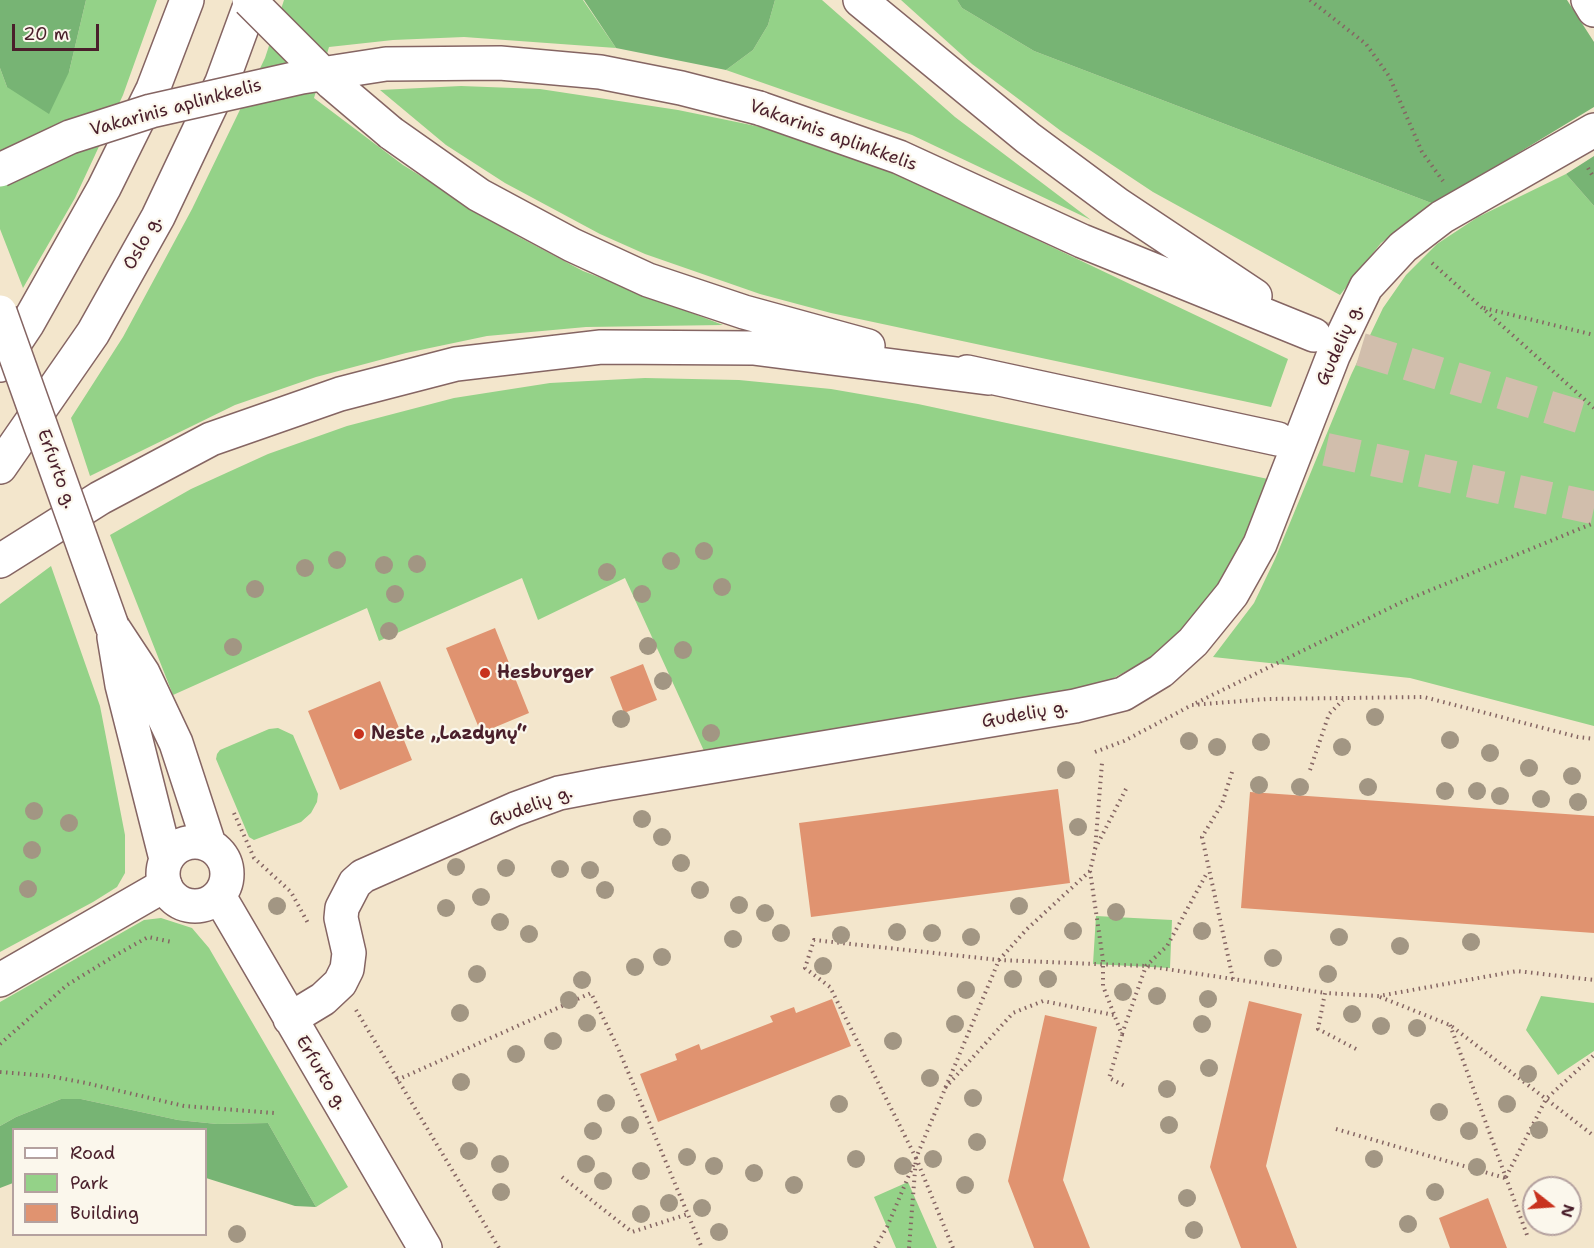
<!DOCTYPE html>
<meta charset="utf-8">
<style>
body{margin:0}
#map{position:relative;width:1594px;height:1248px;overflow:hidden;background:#f3e6cc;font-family:"Shantell Sans",sans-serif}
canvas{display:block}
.legend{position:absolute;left:12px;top:1128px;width:195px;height:108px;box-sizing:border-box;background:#fbf7ec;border:2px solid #b4a19f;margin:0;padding:8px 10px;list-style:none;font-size:18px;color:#4a1f2b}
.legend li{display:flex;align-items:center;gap:12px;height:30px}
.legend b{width:30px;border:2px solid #b4a19f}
.north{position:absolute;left:1522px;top:1176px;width:60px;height:60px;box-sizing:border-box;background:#fbf7ec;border:2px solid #b4a19f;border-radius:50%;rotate:107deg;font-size:16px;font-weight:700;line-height:24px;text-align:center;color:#4a1f2b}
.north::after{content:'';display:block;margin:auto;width:21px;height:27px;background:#c8321e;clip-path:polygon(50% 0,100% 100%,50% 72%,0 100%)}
.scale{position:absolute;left:12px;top:24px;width:87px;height:27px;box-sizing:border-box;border:3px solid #4a1f2b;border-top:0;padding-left:8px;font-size:18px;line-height:21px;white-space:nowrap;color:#4a1f2b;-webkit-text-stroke:4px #fbf7ec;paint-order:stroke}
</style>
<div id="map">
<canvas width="1594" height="1248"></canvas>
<ul class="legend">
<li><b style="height:8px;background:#fff"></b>Road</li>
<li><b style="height:16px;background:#94d288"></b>Park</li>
<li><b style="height:16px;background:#e09370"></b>Building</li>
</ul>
<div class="north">N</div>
<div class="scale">20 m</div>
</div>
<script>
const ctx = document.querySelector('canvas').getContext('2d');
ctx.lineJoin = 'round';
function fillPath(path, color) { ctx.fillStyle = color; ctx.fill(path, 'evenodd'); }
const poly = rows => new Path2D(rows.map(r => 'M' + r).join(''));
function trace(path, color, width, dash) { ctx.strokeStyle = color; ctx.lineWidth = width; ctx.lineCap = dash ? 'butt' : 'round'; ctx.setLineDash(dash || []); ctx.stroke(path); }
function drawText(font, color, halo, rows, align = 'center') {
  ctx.font = font + ' "Shantell Sans",sans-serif'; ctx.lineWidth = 4.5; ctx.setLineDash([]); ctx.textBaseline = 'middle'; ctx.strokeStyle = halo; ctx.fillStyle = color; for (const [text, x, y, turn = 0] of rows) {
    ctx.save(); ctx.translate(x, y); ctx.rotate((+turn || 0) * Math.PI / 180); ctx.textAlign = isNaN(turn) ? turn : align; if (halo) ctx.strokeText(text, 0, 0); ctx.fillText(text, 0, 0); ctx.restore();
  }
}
const green = poly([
 [86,0,157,0,123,95,75,198,23,288,0,229,0,68,7,87,69,72],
 [284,0,583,0,616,48,464,37,393,40,329,47,314,98,403,165,519,237,583,271,723,325,586,327,487,336,406,353,316,377,235,405,90,476,71,418,123,337,192,209,265,58],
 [775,0,822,0,955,117,1091,220,912,135,726,70,753,50,768,25],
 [901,0,957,0,962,8,1034,51,1434,204,1381,243,1340,295,1153,192,1061,131,972,64],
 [461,86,540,89,678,110,756,126,810,140,877,164,1288,359,1271,407,831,313,760,294,645,254,600,234,505,183,446,145,380,90],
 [1566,174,1594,206,1594,726,1410,678,1213,657,1254,603,1275,559,1351,375,1383,308,1406,275,1437,244,1478,217],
 [645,378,739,380,831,389,918,404,1268,479,1239,552,1218,590,1189,624,1149,659,1108,681,1057,695,704,751,625,578,538,620,522,578,379,641,367,608,173,695,110,535,191,489,268,454,347,426,454,398,550,383],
 [51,566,100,706,125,835,125,873,117,887,93,902,0,952,0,604],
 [278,728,293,735,318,794,317,802,311,813,301,822,254,840,249,837,216,759,217,754,220,750,269,729],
 [1096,916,1172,920,1170,968,1093,964],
 [161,918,192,928,209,948,348,1187,316,1207,268,1123,217,1124,178,1120,81,1099,61,1099,16,1117,0,1126,0,1002,144,920],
 [1541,996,1594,1003,1594,1051,1558,1075,1526,1030],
 [908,1182,937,1248,896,1248,887,1227,874,1197]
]);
const forest = poly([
 [0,0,86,0,69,72,49,114,7,87,0,68],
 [584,0,775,0,768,25,753,50,726,70,616,48],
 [957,0,1567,0,1594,42,1594,107,1434,204,1034,51,962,8],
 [1594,156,1594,206,1566,174],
 [61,1099,81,1099,178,1120,217,1124,268,1123,316,1207,295,1206,206,1178,206,1130,14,1130,13,1183,0,1188,0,1126,16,1117]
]);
const building = poly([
 [495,628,529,713,481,733,446,648],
 [643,664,657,700,624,713,610,677],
 [380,681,412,760,340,790,308,711],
 [1058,789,1070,883,811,917,799,823],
 [1250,792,1594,816,1594,933,1241,908],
 [832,999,851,1046,658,1122,640,1074,677,1060,675,1054,699,1044,701,1050,773,1022,770,1016,794,1007,796,1013],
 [1249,1001,1302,1014,1266,1166,1297,1248,1241,1248,1210,1167],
 [1045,1015,1097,1027,1063,1180,1090,1248,1034,1248,1008,1181],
 [1488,1198,1507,1248,1450,1248,1439,1218]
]);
const highwayTunnel = poly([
 [1314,335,1594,421],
 [1278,439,1594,508]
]);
const path = poly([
 [1310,0,1366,44,1389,76,1422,152,1443,181],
 [1588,168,1594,178],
 [1432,263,1594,408],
 [1484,308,1594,335],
 [1196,703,1404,601,1594,523],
 [1095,752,1124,741,1192,705,1267,699,1424,697,1578,737,1594,739],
 [1310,770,1329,714,1343,700],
 [1232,772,1222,804,1202,837,1233,979,1325,993],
 [234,813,254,858,291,892,309,925],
 [1095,849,1127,787],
 [1090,871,1103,960,1103,986,1122,1035,1109,1078,1127,1087],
 [1380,997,1450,1025,1594,1136],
 [356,1010,499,1248],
 [1450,1025,1527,1235],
 [1122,1034,1146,966,1167,946,1207,873],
 [0,1044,67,985,116,955,148,937,172,942],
 [1356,1049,1318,1029,1325,993,1379,996,1517,971,1594,980],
 [0,1072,49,1076,86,1083,184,1106,274,1113],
 [397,1080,591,993,618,1048,702,1248],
 [945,1088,1013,1013,1043,1001,1114,1015],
 [1336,1129,1505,1178],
 [562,1177,632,1232,688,1214],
 [1506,1177,1546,1099,1594,1055],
 [875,1248,887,1227,915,1161],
 [909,1248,916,1158,830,987,805,968,814,940,999,960,1146,966,1233,979],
 [953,1248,916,1158,999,960,1027,929,1090,871,1095,850,1102,763]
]);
const minor = poly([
 [1588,0,1594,10],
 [112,626,143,673,176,743,209,844],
 [114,637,122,685,166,859],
 '163 874a32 32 0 1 1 64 0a32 32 0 1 1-64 0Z',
 [219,896,425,1248],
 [290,1019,323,999,340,983,347,969,349,953,341,918,342,908,355,883,363,876,515,809,559,793,606,784,1075,706,1123,694,1161,671,1193,642,1232,594,1260,544,1333,356,1366,287,1403,247,1442,217,1594,130]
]);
const highway = poly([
 [860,0,1028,138,1117,204,1255,296],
 [759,108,899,157,1082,241,1314,335],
 [391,133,479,195,572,245,648,280,744,312,868,346],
 [0,365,28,323,104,188,153,89,187,0],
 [967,372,1278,439],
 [0,467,93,333,158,217,222,82,252,0],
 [0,561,100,498,211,439,340,394,456,364,601,347,753,348,988,378],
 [0,980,165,885]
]);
const minorBridge = poly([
 [0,312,112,626]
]);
const highwayBridge = poly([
 [249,0,332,83,391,133],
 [0,170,70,137,151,111,302,77,386,64,500,63,600,72,681,88,759,108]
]);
const trees = [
 [704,551],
 [337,560],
 [671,561],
 [417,564],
 [384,565],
 [305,568],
 [607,572],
 [722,587],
 [255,589],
 [395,594],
 [642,594],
 [389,631],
 [648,646],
 [233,647],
 [683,650],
 [663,681],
 [1375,717],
 [621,719],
 [711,733],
 [1450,740],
 [1189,741],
 [1261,742],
 [1217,747],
 [1342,747],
 [1490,753],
 [1529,768],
 [1066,770],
 [1572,776],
 [1259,785],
 [1300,787],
 [1368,787],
 [1445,791],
 [1477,791],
 [1500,796],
 [1541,799],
 [1578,802],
 [34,811],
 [642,819],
 [69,823],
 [1078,827],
 [662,837],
 [32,850],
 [681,863],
 [456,867],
 [506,868],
 [560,869],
 [590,870],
 [28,889],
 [605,890],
 [700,890],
 [481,897],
 [739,905],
 [277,906],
 [1019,906],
 [446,908],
 [1116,912],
 [765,913],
 [500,922],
 [1073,931],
 [1202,931],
 [897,932],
 [781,933],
 [932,933],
 [529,934],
 [841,935],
 [971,937],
 [1339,937],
 [733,939],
 [1471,942],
 [1400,946],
 [662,957],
 [1273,958],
 [823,966],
 [635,967],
 [477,974],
 [1328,974],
 [1013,979],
 [1048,979],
 [582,980],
 [966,990],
 [1123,992],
 [1157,996],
 [1208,999],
 [569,1000],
 [460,1013],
 [1352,1014],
 [587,1023],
 [955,1024],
 [1202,1024],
 [1381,1026],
 [1417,1028],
 [553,1041],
 [893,1041],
 [516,1054],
 [1209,1068],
 [1528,1074],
 [930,1078],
 [461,1082],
 [1167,1089],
 [973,1098],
 [606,1103],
 [839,1104],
 [1507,1104],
 [1439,1112],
 [630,1125],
 [1169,1125],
 [1539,1130],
 [593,1131],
 [1469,1131],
 [977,1142],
 [469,1151],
 [687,1157],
 [856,1159],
 [933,1159],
 [1374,1159],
 [500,1164],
 [586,1164],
 [714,1166],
 [903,1166],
 [1477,1167],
 [641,1171],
 [754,1173],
 [603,1181],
 [794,1185],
 [965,1185],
 [501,1192],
 [1435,1192],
 [1187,1198],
 [669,1203],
 [702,1208],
 [641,1214],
 [1408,1224],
 [1194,1230],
 [719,1232],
 [237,1234]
];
const markers = [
 [485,673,6,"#c8321e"],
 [359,734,6,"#c8321e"]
];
const streetNames = [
 ["Vakarinis aplinkkelis",176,108,-15],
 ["Vakarinis aplinkkelis",833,136,20],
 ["Oslo g.",143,243,-61],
 ["Gudelių g.",1340,345,-66],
 ["Erfurto g.",56,469,70],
 ["Gudelių g.",1025,715,-10],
 ["Gudelių g.",531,807,-20],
 ["Erfurto g.",321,1073,59]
];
const poiNames = [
 ["Hesburger",497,673],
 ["Neste „Lazdynų“",371,734]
];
fillPath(green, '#94d288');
fillPath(forest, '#77b474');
fillPath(building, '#e09370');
trace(highwayTunnel, '#d1beac', 33, [33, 16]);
trace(minor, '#856563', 36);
trace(highway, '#856563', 36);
trace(path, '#856563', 4, [1.5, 4.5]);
trace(minor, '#fff', 33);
trace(highway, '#fff', 33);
trace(minorBridge, '#856563', 36, []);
trace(highwayBridge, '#856563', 36, []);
trace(minorBridge, '#fff', 33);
trace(highwayBridge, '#fff', 33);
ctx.fillStyle = '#a29683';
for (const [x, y] of trees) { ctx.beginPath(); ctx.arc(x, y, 9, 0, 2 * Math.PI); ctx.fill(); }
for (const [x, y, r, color] of markers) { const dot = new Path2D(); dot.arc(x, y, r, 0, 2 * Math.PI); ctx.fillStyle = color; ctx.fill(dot); trace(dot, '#fbf7ec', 2); }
drawText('18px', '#4a1f2b', '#fbf7ec', streetNames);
drawText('bold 18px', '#4a1f2b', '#fbf7ec', poiNames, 'left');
</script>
